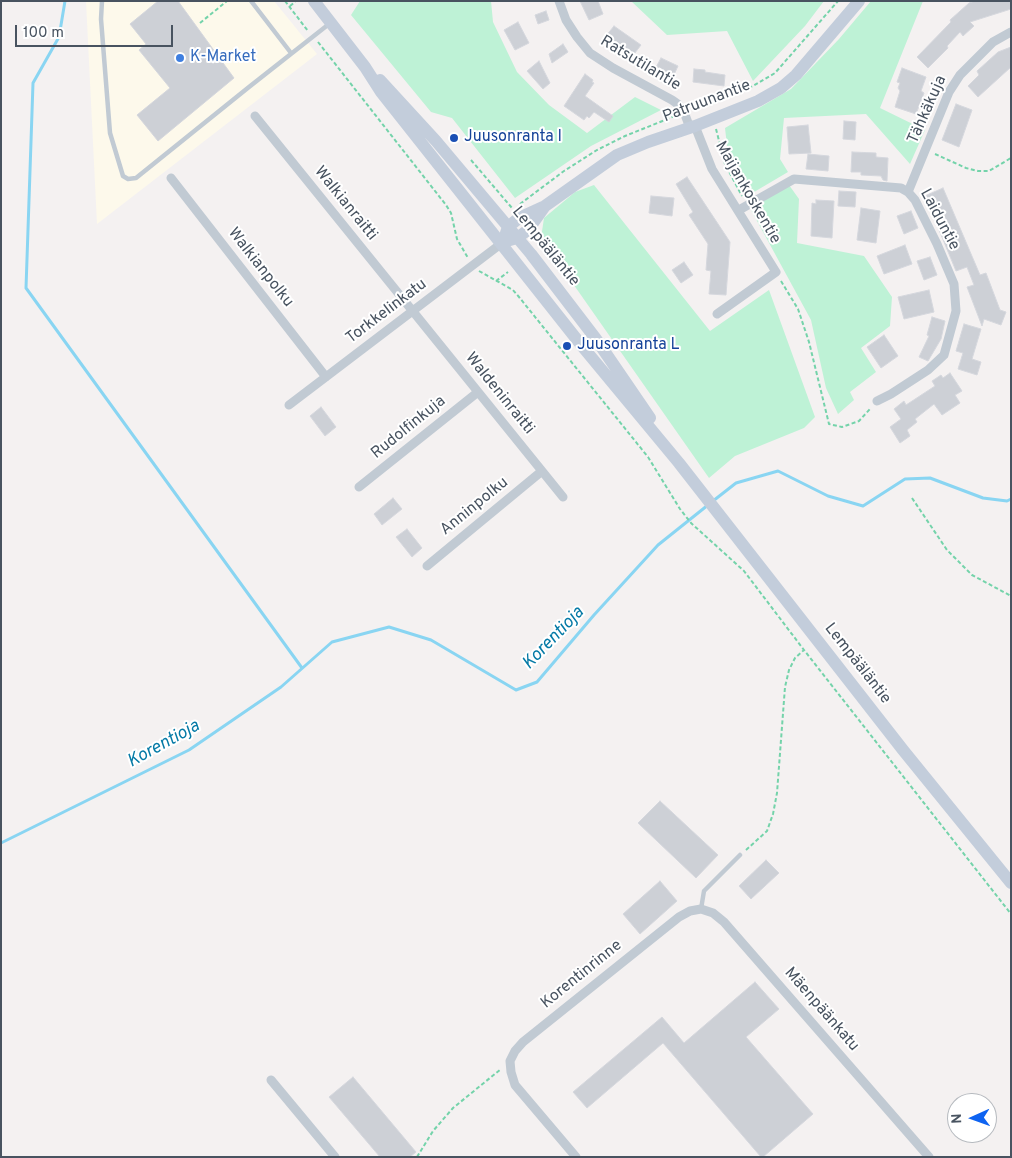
<!DOCTYPE html>
<meta charset="utf-8">
<style>
body{margin:0}
#map{position:relative;width:1012px;height:1158px;overflow:hidden;background:#f4f1f1;font-family:Overpass,sans-serif}
canvas{display:block}
.frame{position:absolute;inset:0;border:2px solid #485360;pointer-events:none}
.north{position:absolute;left:947px;top:1093px;width:50px;height:50px;box-sizing:border-box;background:#fff;border:1px solid #b6babf;border-radius:50%;rotate:268deg;font-size:14px;font-weight:700;line-height:20px;text-align:center;color:#485360}
.north::after{content:'';display:block;margin:auto;width:18px;height:22px;background:#0e63f1;clip-path:polygon(50% 0,100% 100%,50% 72%,0 100%)}
.scale{position:absolute;left:15px;top:25px;width:158px;height:22px;box-sizing:border-box;border:2px solid #485360;border-top:0;padding-left:6px;font-size:15px;line-height:18px;white-space:nowrap;color:#485360;-webkit-text-stroke:4px #fff;paint-order:stroke}
</style>
<div id="map">
<canvas width="1012" height="1158"></canvas>
<div class="frame"></div>
<div class="north">N</div>
<div class="scale">100 m</div>
</div>
<script>
const ctx = document.querySelector('canvas').getContext('2d');
ctx.lineJoin = 'round';
function fillPath(path, color) { ctx.fillStyle = color; ctx.fill(path, 'evenodd'); }
const poly = rows => new Path2D(rows.map(r => 'M' + r).join(''));
function trace(path, color, width, dash) { ctx.strokeStyle = color; ctx.lineWidth = width; ctx.lineCap = dash ? 'butt' : 'round'; ctx.setLineDash(dash || []); ctx.stroke(path); }
function drawText(font, color, halo, rows, align = 'center') {
  ctx.font = font + ' Overpass,sans-serif'; ctx.lineWidth = 4; ctx.setLineDash([]); ctx.textBaseline = 'middle'; ctx.strokeStyle = halo; ctx.fillStyle = color; for (const [text, x, y, turn = 0] of rows) {
    ctx.save(); ctx.translate(x, y); ctx.rotate((+turn || 0) * Math.PI / 180); ctx.textAlign = isNaN(turn) ? turn : align; if (halo) ctx.strokeText(text, 0, 0); ctx.fillText(text, 0, 0); ctx.restore();
  }
}
const commercial = poly([
 [86,1,274,1,317,54,97,224]
]);
const green = poly([
 [360,1,491,1,493,22,517,72,549,105,587,133,635,97,661,110,591,146,515,198,452,118,431,112,351,15],
 [631,1,824,1,805,26,753,81,727,31,667,35],
 [871,1,923,1,880,108,925,130,910,164,866,114,784,118,780,159,788,172,749,195,729,163,725,128,791,89,839,39],
 [594,185,710,331,769,290,815,417,804,428,735,456,709,478,541,238,544,218,575,192],
 [789,185,799,199,797,243,864,256,892,297,890,326,861,348,876,372,850,392,854,400,838,414,826,388,811,320,750,208]
]);
const stream = poly([
 [65,1,59,37,33,83,26,288,302,668],
 [713,501,736,483,778,471,828,496,863,506,905,479,930,478,983,498,1007,501,1011,499],
 [1,843,189,750,281,687,332,642,389,627,431,640,516,690,537,682,594,615,658,545,708,505]
]);
const building = poly([
 [158,1,178,1,234,78,158,141,137,115,170,88,139,50,146,44,130,24,158,1],
 [580,1,598,1,603,14,589,20,580,1],
 [975,1,1011,1,1011,9,970,22,974,26,963,36,960,32,947,46,948,48,928,68,917,57,951,22,950,20,969,3,975,1],
 [546,11,549,20,538,24,535,15,546,11],
 [518,22,529,43,515,50,504,30,518,22],
 [614,26,641,45,631,58,609,42,611,40,606,36,614,26],
 [563,44,568,52,552,63,549,54,563,44],
 [1011,47,1011,67,978,97,968,86,979,75,977,71,998,52,1011,47],
 [661,58,678,66,672,79,654,71,661,58],
 [539,61,550,83,543,89,527,71,539,61],
 [902,68,926,77,921,91,924,93,916,114,895,107,900,91,898,88,900,83,897,82,902,68],
 [694,69,705,70,705,72,725,75,724,86,693,82,694,69],
 [585,74,593,80,592,82,594,83,585,96,613,116,609,122,594,112,589,118,587,116,584,120,564,106,585,74],
 [956,104,972,110,959,147,942,140,956,104],
 [844,121,856,122,855,140,843,139,844,121],
 [808,125,811,153,789,154,787,127,808,125],
 [852,152,876,153,876,157,888,158,887,181,883,180,881,176,861,175,861,172,851,172,852,152],
 [808,154,829,156,828,171,806,169,808,154],
 [687,177,730,242,726,295,709,294,711,271,706,270,708,244,689,215,693,212,676,184,687,177],
 [943,188,980,275,986,273,1000,310,1006,312,1001,325,984,319,982,326,967,287,974,285,967,267,956,271,925,196,943,188],
 [839,191,856,192,855,207,838,206,839,191],
 [651,196,674,198,672,216,649,213,651,196],
 [816,200,834,201,832,238,811,236,812,203,816,204,816,200],
 [861,208,880,211,876,243,857,240,861,208],
 [911,211,918,228,904,234,897,216,911,211],
 [905,245,912,264,884,274,877,256,905,245],
 [930,257,937,275,924,280,917,261,930,257],
 [684,262,693,275,681,283,672,270,684,262],
 [929,290,934,312,904,319,898,297,929,290],
 [932,317,945,321,941,339,928,361,919,357,929,336,927,335,932,317],
 [964,324,981,329,972,359,981,362,977,375,958,369,963,353,956,351,964,324],
 [884,335,898,356,881,368,867,347,884,335],
 [950,373,962,391,955,395,960,403,942,415,934,404,915,419,917,422,907,430,910,436,900,443,890,427,901,419,894,409,904,401,906,405,935,386,932,381,941,375,943,378,950,373],
 [321,407,336,427,325,436,310,416,321,407],
 [393,498,402,509,382,525,374,514,393,498],
 [407,529,422,548,412,557,396,537,407,529],
 [660,801,718,855,696,878,638,823,660,801],
 [766,860,779,873,751,899,739,886,766,860],
 [660,881,677,901,640,934,623,914,660,881],
 [755,982,779,1009,746,1037,813,1114,763,1157,761,1157,663,1043,587,1108,573,1092,662,1017,684,1043,755,982],
 [353,1077,416,1152,410,1157,380,1157,329,1097,353,1077]
]);
const path = poly([
 [285,1,308,31],
 [290,6,296,1],
 [200,23,227,1],
 [318,42,446,205,451,213,457,239,468,258],
 [694,109,709,105,753,86,775,73,838,1],
 [716,129,725,164,742,196],
 [935,154,966,168,978,171,989,171,1011,158],
 [471,160,512,208],
 [520,204,564,171,597,150,625,136,675,116],
 [479,271,513,290,519,297,648,457,680,509,691,523,744,571,804,650,1011,914],
 [496,281,508,272],
 [781,281,798,309,809,342,829,424,842,427,859,421,870,409],
 [912,498,947,550,972,575,1011,596],
 [746,850,767,831,773,814,777,793,785,687,789,670,795,658,804,650],
 [417,1157,433,1131,453,1108,501,1069]
]);
const lane = poly([
 [102,1,101,19,110,133,123,176,128,179,136,178,249,87,329,24],
 [251,1,291,53],
 [701,909,704,891,740,855]
]);
const street = poly([
 [559,1,566,20,577,37,590,53,613,68,672,100,679,105,684,112,690,128],
 [255,116,563,497],
 [695,126,712,169,776,272,717,314],
 [171,178,326,377],
 [908,192,949,92,960,75,993,42,1011,32],
 [739,210,794,179,901,188,908,192,915,200,937,244,954,284,956,311,944,355,928,370,891,394,877,401],
 [289,405,502,243],
 [359,487,478,392],
 [427,566,542,471],
 [271,1080,335,1157],
 [576,1157,515,1085,511,1072,510,1061,515,1051,523,1042,679,917,690,911,701,909,713,913,724,922,929,1157]
]);
const secondary = poly([
 [314,1,365,67,381,92,582,346,679,463,903,750,1011,883],
 [380,80,436,141,531,254,596,339,650,418],
 [506,233,508,227,519,218,543,207],
 [510,240,517,238,528,230,545,206,617,155,648,142,695,126,758,101,781,88,796,75,859,1]
]);
const markers = [
 [180,58,5,"#3f7fe0"],
 [454,138,5,"#1a4fb4"],
 [567,346,5,"#1a4fb4"]
];
const shopNames = [
 ["K-Market",190,58]
];
const streetNames = [
 ["Ratsutilantie",640,64,31],
 ["Patruunantie",707,102,-21],
 ["Tähkäkuja",928,110,-66],
 ["Maijankoskentie",747,193,60],
 ["Walkianraitti",345,204,51],
 ["Laiduntie",939,220,62],
 ["Lempääläntie",545,247,51],
 ["Walkianpolku",260,268,52],
 ["Torkkelinkatu",387,312,-37],
 ["Waldeninraitti",499,394,51],
 ["Rudolfinkuja",409,428,-39],
 ["Anninpolku",475,507,-39],
 ["Lempääläntie",857,664,52],
 ["Korentinrinne",582,975,-39],
 ["Mäenpäänkatu",821,1010,49]
];
const transitNames = [
 ["Juusonranta I",464,138],
 ["Juusonranta L",577,346]
];
const waterNames = [
 ["Korentioja",554,639,-46],
 ["Korentioja",164,745,-29]
];
fillPath(commercial, '#fdf9eb');
fillPath(green, '#bef2d6');
trace(stream, '#89d5f2', 3);
fillPath(building, '#cdd0d6');
trace(building, '#d5d7dd', 1);
trace(path, '#74d3aa', 2, [4, 2.5]);
trace(lane, '#c1cad3', 4.5);
trace(street, '#c1cad3', 9);
trace(secondary, '#c3cddb', 12);
for (const [x, y, r, color] of markers) { const dot = new Path2D(); dot.arc(x, y, r, 0, 2 * Math.PI); ctx.fillStyle = color; ctx.fill(dot); trace(dot, '#fff', 2); }
drawText('16px', '#366cbe', '#fff', shopNames, 'left');
drawText('16px', '#485360', '#fff', streetNames);
drawText('16px', '#164399', '#fff', transitNames, 'left');
drawText('italic 18px', '#057aa6', '#fff', waterNames);
</script>
